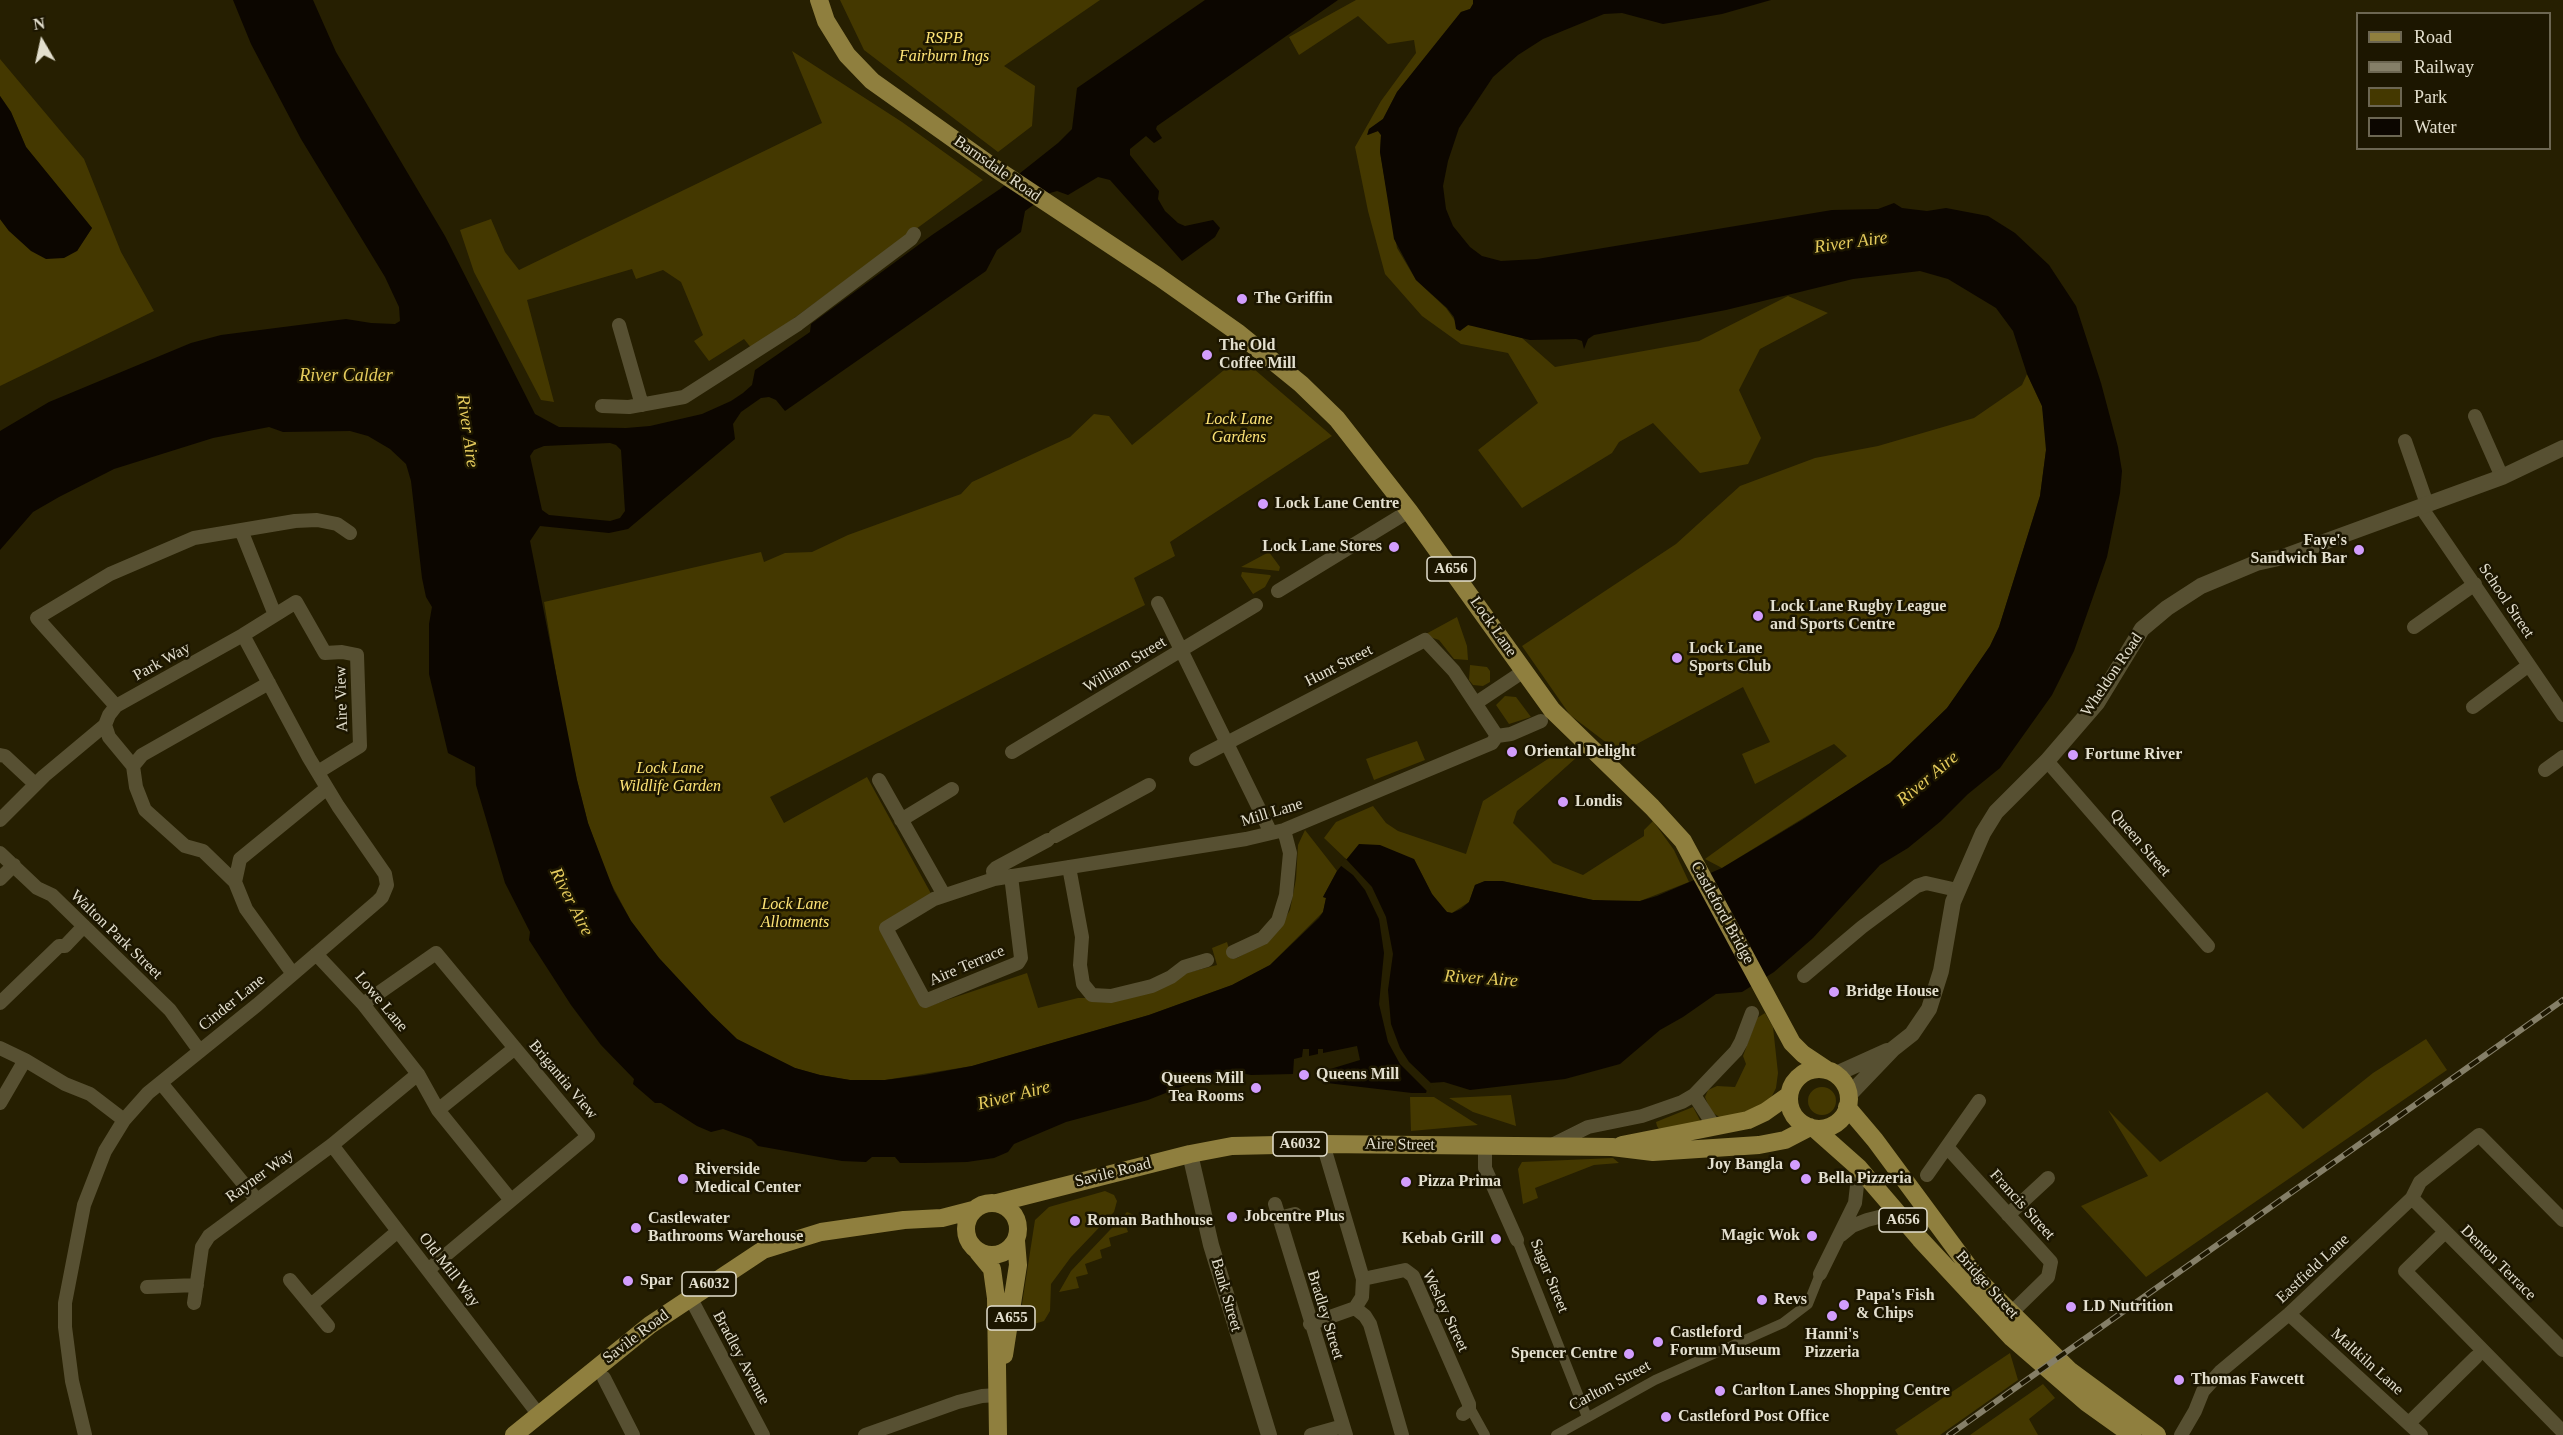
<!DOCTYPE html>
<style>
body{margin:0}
#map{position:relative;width:2563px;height:1435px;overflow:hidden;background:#261f01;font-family:"Times New Roman",serif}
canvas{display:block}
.legend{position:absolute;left:2356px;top:12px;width:195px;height:138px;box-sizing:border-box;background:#1c1600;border:2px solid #6c6652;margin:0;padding:8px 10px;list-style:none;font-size:18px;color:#e3dfce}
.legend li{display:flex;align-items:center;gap:12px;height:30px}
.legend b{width:30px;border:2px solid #6c6652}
.north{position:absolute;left:12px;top:12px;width:60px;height:60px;-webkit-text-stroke:4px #1c1600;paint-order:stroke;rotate:351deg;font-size:16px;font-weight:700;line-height:24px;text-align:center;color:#e3dfce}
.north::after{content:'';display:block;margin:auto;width:21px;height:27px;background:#e3dfce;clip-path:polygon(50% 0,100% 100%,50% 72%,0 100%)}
</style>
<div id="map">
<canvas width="2563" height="1435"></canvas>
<ul class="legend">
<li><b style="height:8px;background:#8f7f3e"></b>Road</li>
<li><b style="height:8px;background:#857f68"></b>Railway</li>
<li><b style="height:16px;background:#443800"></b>Park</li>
<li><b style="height:16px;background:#0c0600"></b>Water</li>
</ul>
<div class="north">N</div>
</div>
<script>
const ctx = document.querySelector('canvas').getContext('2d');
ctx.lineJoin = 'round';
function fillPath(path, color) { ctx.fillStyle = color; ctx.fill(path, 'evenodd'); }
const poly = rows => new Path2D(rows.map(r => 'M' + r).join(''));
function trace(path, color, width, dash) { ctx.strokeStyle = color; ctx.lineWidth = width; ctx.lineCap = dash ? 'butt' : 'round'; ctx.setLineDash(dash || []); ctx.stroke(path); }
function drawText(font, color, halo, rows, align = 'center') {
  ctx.font = font + ' "Times New Roman",serif'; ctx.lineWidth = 5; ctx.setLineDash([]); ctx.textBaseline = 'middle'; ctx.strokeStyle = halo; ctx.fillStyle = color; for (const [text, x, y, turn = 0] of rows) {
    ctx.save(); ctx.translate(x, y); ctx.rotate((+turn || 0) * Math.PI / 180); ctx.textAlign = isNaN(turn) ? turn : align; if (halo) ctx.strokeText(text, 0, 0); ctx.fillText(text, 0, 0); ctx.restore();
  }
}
const green = poly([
 [840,0,1100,0,1004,66,1035,86,1032,126,998,152,864,50],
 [1356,0,1473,0,1473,4,1470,9,1461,12,1397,92,1383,119,1369,129,1368,135,1378,131,1381,135,1380,152,1397,248,1416,280,1446,308,1456,322,1463,328,1468,325,1477,326,1522,338,1555,367,1699,341,1788,296,1828,313,1760,349,1739,390,1761,438,1748,464,1700,473,1653,423,1619,442,1612,453,1522,508,1478,450,1538,403,1508,353,1461,344,1422,316,1385,274,1368,211,1355,147,1381,101,1416,53,1414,40,1388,44,1358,16,1299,55,1289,37],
 [792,51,902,122,983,180,752,349,744,339,709,361,694,341,703,335,681,282,663,270,636,279,632,269,527,300,554,402,541,400,474,272,460,230,491,219,505,252,519,270,822,123],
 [0,59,84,159,121,252,154,311,0,386,0,219,9,231,77,251,92,228,26,147,11,112,0,96],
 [1240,357,1332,436,1170,542,1175,556,1134,578,1145,605,770,797,784,823,867,777,934,899,886,928,929,1006,1027,973,1038,1008,1078,998,1118,998,1179,975,1217,965,1212,948,1227,942,1232,959,1237,958,1262,944,1279,929,1290,910,1296,879,1298,845,1305,830,1337,871,1323,897,1326,898,1323,912,1270,965,1232,985,1149,1015,972,1066,885,1080,850,1080,820,1075,795,1068,737,1039,711,1014,659,958,631,921,607,876,588,823,577,780,566,734,544,602,761,552,764,562,785,553,812,552,848,535,961,494,972,482,1070,437,1094,414,1109,416,1132,445],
 [2027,374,2042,406,2046,430,2046,450,2040,496,1999,627,1990,646,1964,685,1947,708,1913,742,1890,763,1862,782,1722,868,1705,859,1847,756,1834,744,1755,784,1742,754,1770,742,1743,687,1620,753,1570,715,1522,646,1676,544,1740,486,1815,458,1878,446,1974,418,2022,385],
 [1269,552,1280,567,1279,571,1241,567],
 [1242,572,1270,575,1271,576,1265,587,1253,594,1241,576],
 [1457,617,1467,646,1468,660,1454,659,1439,640,1424,635],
 [1470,665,1487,667,1490,671,1490,682,1483,686,1473,685,1469,680],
 [1505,696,1516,697,1531,717,1509,724,1496,705],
 [1417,741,1425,760,1374,780,1366,759],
 [1554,755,1577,757,1517,811,1513,823,1553,863,1583,875,1644,836,1644,830,1653,821,1674,850,1689,882,1640,901,1618,902,1593,900,1502,881,1485,881,1475,885,1469,902,1452,913,1447,912,1441,907,1432,894,1414,859,1346,859,1324,838,1336,822,1373,806,1386,823,1398,831,1466,854,1483,801],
 [1765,1013,1773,1027,1778,1073,1776,1088,1770,1100,1759,1107,1723,1119,1711,1112,1705,1097,1708,1090,1717,1086,1735,1087,1746,1064,1743,1056,1757,1018],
 [2426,1039,2447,1070,2146,1277,2081,1206,2148,1176,2108,1110,2160,1162,2267,1092,2303,1129,2373,1073],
 '1808 1101a14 14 0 1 1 28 0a14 14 0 1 1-28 0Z',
 [1511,1095,1516,1126,1473,1112,1449,1098],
 [1410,1097,1434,1097,1478,1125,1411,1131],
 [1693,1107,1702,1124,1659,1129,1657,1126,1656,1122],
 [1613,1158,1619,1163,1594,1165,1535,1188,1538,1198,1523,1204,1518,1169,1522,1162],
 [1105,1191,1114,1195,1117,1201,1114,1212,1071,1257,1051,1284,1050,1311,1044,1321,1034,1324,1029,1322,1023,1312,1022,1304,1035,1220,1049,1207],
 [1127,1212,1134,1215,1136,1223,1126,1226,1128,1232,1109,1238,1111,1246,1100,1250,1102,1258,1085,1264,1088,1274,1076,1277,1079,1288,1059,1292,1071,1271],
 [2010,1353,2018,1380,1940,1435,1898,1435,1895,1430],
 [2043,1384,2055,1398,2029,1419,2038,1435,1970,1435]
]);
const water = poly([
 [233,0,313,0,336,52,445,236,535,414,559,427,626,428,650,426,702,414,731,401,743,393,752,385,755,370,810,332,811,324,932,235,1000,189,1058,143,1072,129,1077,88,1205,0,1338,0,1157,126,1156,129,1162,138,1154,143,1146,136,1130,149,1130,155,1159,191,1158,199,1165,211,1178,223,1185,226,1213,220,1220,228,1215,237,1182,261,1110,180,1098,177,1068,195,1057,191,1050,193,1025,211,1021,232,997,250,986,271,785,411,776,400,769,397,761,398,741,412,733,424,735,439,628,529,609,533,540,526,530,541,577,780,588,823,614,891,631,921,659,958,711,1014,737,1039,795,1068,820,1075,850,1080,885,1080,924,1075,972,1066,1149,1015,1232,985,1270,965,1319,918,1323,912,1326,898,1323,897,1337,871,1359,844,1380,845,1414,859,1432,894,1447,912,1452,913,1461,909,1469,902,1475,885,1485,881,1502,881,1593,900,1640,901,1657,896,1722,868,1802,820,1890,763,1947,708,1990,646,1999,627,2040,496,2046,450,2042,406,2027,374,2013,331,1996,308,1948,279,1920,271,1853,279,1726,310,1594,335,1588,339,1584,349,1582,341,1576,339,1530,340,1468,325,1460,331,1456,329,1454,317,1447,308,1416,280,1394,239,1380,152,1381,135,1378,131,1367,135,1369,129,1383,119,1397,92,1461,12,1470,9,1473,4,1473,0,1771,0,1722,14,1663,24,1622,13,1604,14,1543,39,1518,55,1493,77,1459,128,1448,161,1443,186,1446,209,1453,226,1470,247,1482,256,1501,261,1537,259,1832,210,1878,209,1894,203,1902,208,1910,209,1927,211,1946,208,1988,216,2015,233,2049,265,2076,306,2101,383,2118,447,2122,471,2120,493,2107,557,2074,651,2052,695,2000,768,1968,794,1941,821,1908,848,1880,865,1813,938,1774,972,1742,992,1716,994,1683,1017,1660,1030,1620,1064,1565,1079,1470,1090,1444,1082,1429,1083,1426,1093,1412,1093,1327,1083,1327,1070,1360,1060,1357,1046,1323,1053,1323,1049,1318,1049,1318,1054,1309,1056,1309,1049,1303,1049,1302,1057,1294,1059,1293,1074,1251,1075,1230,1071,1211,1075,1148,1100,1066,1122,1014,1144,1008,1152,994,1158,967,1162,924,1163,900,1163,895,1157,872,1157,866,1162,842,1161,758,1146,751,1139,723,1129,711,1132,697,1126,661,1103,655,1103,633,1084,634,1079,601,1045,571,1005,529,940,530,932,505,883,476,785,475,767,448,753,429,674,429,624,432,607,426,597,422,578,411,481,406,464,390,449,368,436,350,431,283,432,269,427,213,438,114,469,59,497,33,512,0,550,0,431,49,402,191,343,221,335,346,319,371,323,395,324,400,321,399,307,385,277,301,139,251,44],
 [610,443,616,445,621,450,625,511,620,518,610,521,549,515,542,510,530,456,534,450,544,446],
 [0,96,11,112,26,147,92,228,77,251,64,258,46,259,31,251,9,231,0,219]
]);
const pier = poly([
 [1345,858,1372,887,1386,917,1393,954,1388,990,1391,1024,1400,1048,1409,1062,1434,1086,1431,1086,1429,1093,1400,1064,1388,1042,1379,1004,1384,953,1379,919,1365,890,1353,875,1340,865]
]);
const pedestrian = poly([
 [1517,1240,1587,1417],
 [1470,1408,1485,1435],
 [1556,1435,1655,1380,1783,1323,1808,1304,1820,1274]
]);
const minor = poly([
 [619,325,642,405],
 [602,406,629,407,684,397,798,324,911,239,914,234],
 [2475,416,2502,477],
 [2405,441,2427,504],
 [2421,507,2563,715],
 [241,530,275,615],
 [1278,591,1409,511],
 [1158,603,1271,833],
 [2414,627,2475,584],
 [1476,703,1524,671],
 [116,706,37,618,110,574,194,538,295,521,317,520,337,524,350,533],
 [2473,707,2529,665],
 [1012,752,1256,605],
 [0,755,5,756,35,784],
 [1196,759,1425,640,1454,671,1497,736],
 [2047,761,2208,946],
 [133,766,109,737,105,725,109,715,116,706,243,635,296,602,325,653,342,652,357,655,360,746,318,772],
 [2545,770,2563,757],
 [879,780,944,895],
 [0,820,44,776,105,725],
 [901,820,952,789],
 [1055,836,1149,785],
 [0,853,37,888,52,895,170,1010,199,1050],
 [1069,867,1082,937,1080,965,1083,984,1092,995,1111,996,1152,986,1171,977,1184,967,1207,960],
 [1011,876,1021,958,1018,963,925,1001,886,928,934,899,994,879,1246,839,1284,830,1492,743,1497,736,1511,734,1541,721],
 [0,879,14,865],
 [994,879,993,871,996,868,1048,840],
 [235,882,203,851,185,846,145,810,136,787,133,766,142,755,269,683],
 [1233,952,1263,938,1278,921,1286,895,1290,853,1284,830],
 [316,954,363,1004,418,1074],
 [293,974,246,909,235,882,240,859,327,788],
 [1804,976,1862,927,1917,886,1926,883,1957,890],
 [0,1003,59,946,65,946,84,926],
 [363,1004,436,953,588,1136,428,1270],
 [0,1048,25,1060,65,1084,90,1094,124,1120],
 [161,1083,256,1199],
 [1694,1095,1714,1126],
 [0,1103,25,1060],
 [438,1110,515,1048],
 [1323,1144,1363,1279,1362,1297,1355,1308,1365,1316,1370,1324,1402,1435],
 [332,1145,539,1415],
 [1485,1147,1485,1168,1517,1240],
 [1548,1147,1588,1127,1642,1116,1682,1102,1694,1095,1736,1051,1741,1042,1752,1013],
 [1947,1147,2051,1262,2048,1277,2006,1318],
 [1927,1175,1979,1101],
 [2412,1198,2563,1350],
 [1275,1204,1346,1435],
 [2008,1215,2048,1178],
 [1279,1218,1295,1214],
 [2444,1233,2405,1271,2563,1432],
 [1841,1235,1852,1226,1867,1220,1883,1216,1902,1218],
 [1820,1274,1855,1203,1859,1168],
 [1363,1279,1405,1270,1413,1276,1469,1404,1469,1410,1463,1414],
 [290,1280,328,1326],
 [147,1287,197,1285],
 [690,1297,763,1435],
 [194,1303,202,1247,209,1236,332,1145,418,1074,438,1110,510,1199],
 [311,1305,398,1231],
 [2289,1314,2421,1435],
 [1310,1324,1355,1308],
 [604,1378,633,1435],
 [2409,1423,2476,1357],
 [85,1435,72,1381,65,1327,65,1303,84,1205,105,1151,124,1120,148,1093,257,1005,378,901,382,897,387,885,385,874,338,806,309,758,243,635],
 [865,1435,958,1402,982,1396,997,1395],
 [1311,1435,1343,1426],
 [2181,1435,2195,1411,2203,1391,2221,1371,2289,1314,2412,1198,2420,1182,2479,1135,2563,1220]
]);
const tertiary = poly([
 [1836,1074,1887,1051],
 [1848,1096,1893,1049,1912,1034,1929,1009,1941,971,1953,902,1983,833,1996,812,2047,761,2097,703,2142,629,2167,608,2201,586,2256,563,2283,557,2502,477,2563,448],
 [1190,1154,1211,1245,1269,1435]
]);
const primary = poly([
 [819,0,826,21,847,55,872,81,993,167,1159,277,1237,332,1301,384,1337,419,1409,511,1552,710,1652,807,1683,841,1792,1043,1803,1054,1827,1070],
 '1789 1099a30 30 0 1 1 60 0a30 30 0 1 1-60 0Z',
 [1847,1107,1875,1140,1980,1282,2069,1370,2157,1435],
 [1815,1129,1859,1168,1920,1239,2012,1338,2087,1403,2132,1435],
 [1622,1145,1748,1120,1765,1112,1789,1095],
 '966 1229a26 26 0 1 1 52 0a26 26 0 1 1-52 0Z',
 [997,1203,1190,1154,1232,1146,1323,1144,1612,1147,1653,1152,1759,1145,1785,1140,1810,1127],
 [978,1252,992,1269,996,1298,998,1435],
 [1004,1355,1018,1265,1016,1241],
 [514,1435,650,1325,763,1250,821,1232,904,1220,942,1218,973,1210]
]);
const rail = poly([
 [1949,1435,2563,1000]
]);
const markers = [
 [1242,299,6,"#d29dfd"],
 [1207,355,6,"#d29dfd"],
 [1263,504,6,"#d29dfd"],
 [1394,547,6,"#d29dfd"],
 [2359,550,6,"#d29dfd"],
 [1758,616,6,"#d29dfd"],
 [1677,658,6,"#d29dfd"],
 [1512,752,6,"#d29dfd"],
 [2073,755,6,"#d29dfd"],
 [1563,802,6,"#d29dfd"],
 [1834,992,6,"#d29dfd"],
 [1304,1075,6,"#d29dfd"],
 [1256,1088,6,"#d29dfd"],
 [1795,1165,6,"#d29dfd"],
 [683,1179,6,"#d29dfd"],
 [1806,1179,6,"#d29dfd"],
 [1406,1182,6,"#d29dfd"],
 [1232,1217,6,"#d29dfd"],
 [1075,1221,6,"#d29dfd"],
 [636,1228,6,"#d29dfd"],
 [1812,1236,6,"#d29dfd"],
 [1496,1239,6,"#d29dfd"],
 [628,1281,6,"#d29dfd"],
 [1762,1300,6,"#d29dfd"],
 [1844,1305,6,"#d29dfd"],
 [2071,1307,6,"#d29dfd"],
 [1832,1316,6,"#d29dfd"],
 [1658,1342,6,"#d29dfd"],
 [1629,1354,6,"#d29dfd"],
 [2179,1380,6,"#d29dfd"],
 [1720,1391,6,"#d29dfd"],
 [1666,1417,6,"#d29dfd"]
];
const shields = [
 [1451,569,48],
 [1300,1144,54],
 [1903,1220,48],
 [709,1284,54],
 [1011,1318,48]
];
const shieldNames = [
 ["A656",1451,569],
 ["A6032",1300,1144],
 ["A656",1903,1220],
 ["A6032",709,1284],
 ["A655",1011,1318]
];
const parkNames = [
 ["RSPB",944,39],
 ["Fairburn Ings",944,57],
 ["Lock Lane",1239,420],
 ["Gardens",1239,438],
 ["Lock Lane",670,769],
 ["Wildlife Garden",670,787],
 ["Lock Lane",795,905],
 ["Allotments",795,923]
];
const streetNames = [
 ["Barnsdale Road",997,169,35],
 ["School Street",2506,601,56],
 ["Lock Lane",1493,627,55],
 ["Park Way",162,662,-29],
 ["William Street",1125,665,-31],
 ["Hunt Street",1339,666,-27],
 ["Wheldon Road",2112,675,-56],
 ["Aire View",342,699,-92],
 ["Mill Lane",1272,813,-17],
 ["Queen Street",2140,843,49],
 ["Castleford Bridge",1722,913,61],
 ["Walton Park Street",116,935,44],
 ["Aire Terrace",967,966,-23],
 ["Lowe Lane",381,1002,50],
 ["Cinder Lane",232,1003,-39],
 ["Brigantia View",563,1080,50],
 ["Aire Street",1400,1145,1],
 ["Savile Road",1113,1173,-14],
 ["Rayner Way",260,1176,-36],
 ["Francis Street",2022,1205,48],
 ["Denton Terrace",2498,1263,45],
 ["Eastfield Lane",2313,1269,-43],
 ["Old Mill Way",449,1270,52],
 ["Sagar Street",1549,1276,68],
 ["Bridge Street",1987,1285,48],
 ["Bank Street",1226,1295,74],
 ["Wesley Street",1445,1311,65],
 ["Bradley Street",1325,1315,73],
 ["Savile Road",636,1337,-37],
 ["Bradley Avenue",741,1358,62],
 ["Maltkiln Lane",2367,1362,42],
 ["Carlton Street",1610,1386,-28]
];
const poiNames = [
 ["The Griffin",1254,299],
 ["The Old",1219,346],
 ["Coffee Mill",1219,364],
 ["Lock Lane Centre",1275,504],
 ["Faye's",2347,541,"right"],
 ["Sandwich Bar",2347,559,"right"],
 ["Lock Lane Stores",1382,547,"right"],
 ["Lock Lane Rugby League",1770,607],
 ["and Sports Centre",1770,625],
 ["Lock Lane",1689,649],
 ["Sports Club",1689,667],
 ["Oriental Delight",1524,752],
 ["Fortune River",2085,755],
 ["Londis",1575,802],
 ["Bridge House",1846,992],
 ["Queens Mill",1316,1075],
 ["Queens Mill",1244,1079,"right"],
 ["Tea Rooms",1244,1097,"right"],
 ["Joy Bangla",1783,1165,"right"],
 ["Riverside",695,1170],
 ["Medical Center",695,1188],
 ["Bella Pizzeria",1818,1179],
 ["Pizza Prima",1418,1182],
 ["Jobcentre Plus",1244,1217],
 ["Castlewater",648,1219],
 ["Bathrooms Warehouse",648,1237],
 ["Roman Bathhouse",1087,1221],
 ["Magic Wok",1800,1236,"right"],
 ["Kebab Grill",1484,1239,"right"],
 ["Spar",640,1281],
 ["Papa's Fish",1856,1296],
 ["& Chips",1856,1314],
 ["Revs",1774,1300],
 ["LD Nutrition",2083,1307],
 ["Castleford",1670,1333],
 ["Forum Museum",1670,1351],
 ["Hanni's",1832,1335,"center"],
 ["Pizzeria",1832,1353,"center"],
 ["Spencer Centre",1617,1354,"right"],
 ["Thomas Fawcett",2191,1380],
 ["Carlton Lanes Shopping Centre",1732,1391],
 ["Castleford Post Office",1678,1417]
];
const waterNames = [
 ["River Aire",1851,243,-8],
 ["River Calder",346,376],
 ["River Aire",467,431,82],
 ["River Aire",1928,779,-40],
 ["River Aire",571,902,63],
 ["River Aire",1481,979,4],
 ["River Aire",1014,1096,-14]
];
fillPath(green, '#443800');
fillPath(water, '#0c0600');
fillPath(pier, '#261f01');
trace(pedestrian, '#575032', 10);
trace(minor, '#575032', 14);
trace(tertiary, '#575032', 16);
trace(primary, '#8f7f3e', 18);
trace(rail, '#857f68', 6);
trace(rail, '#1c1600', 4, [11]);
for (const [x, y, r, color] of markers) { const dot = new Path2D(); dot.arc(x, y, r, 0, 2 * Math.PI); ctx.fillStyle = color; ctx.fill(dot); trace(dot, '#1c1600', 2); }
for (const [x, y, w] of shields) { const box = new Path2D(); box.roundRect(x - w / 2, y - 12, w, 24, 4.5); ctx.fillStyle = '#1c1600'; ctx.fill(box); trace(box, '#e3dfce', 1.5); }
drawText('bold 15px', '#e3dfce', null, shieldNames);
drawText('italic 16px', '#fee476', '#1c1600', parkNames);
drawText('16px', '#e3dfce', '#1c1600', streetNames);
drawText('bold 16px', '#e3dfce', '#1c1600', poiNames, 'left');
drawText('italic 18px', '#e6cc5d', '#1c1600', waterNames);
</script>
